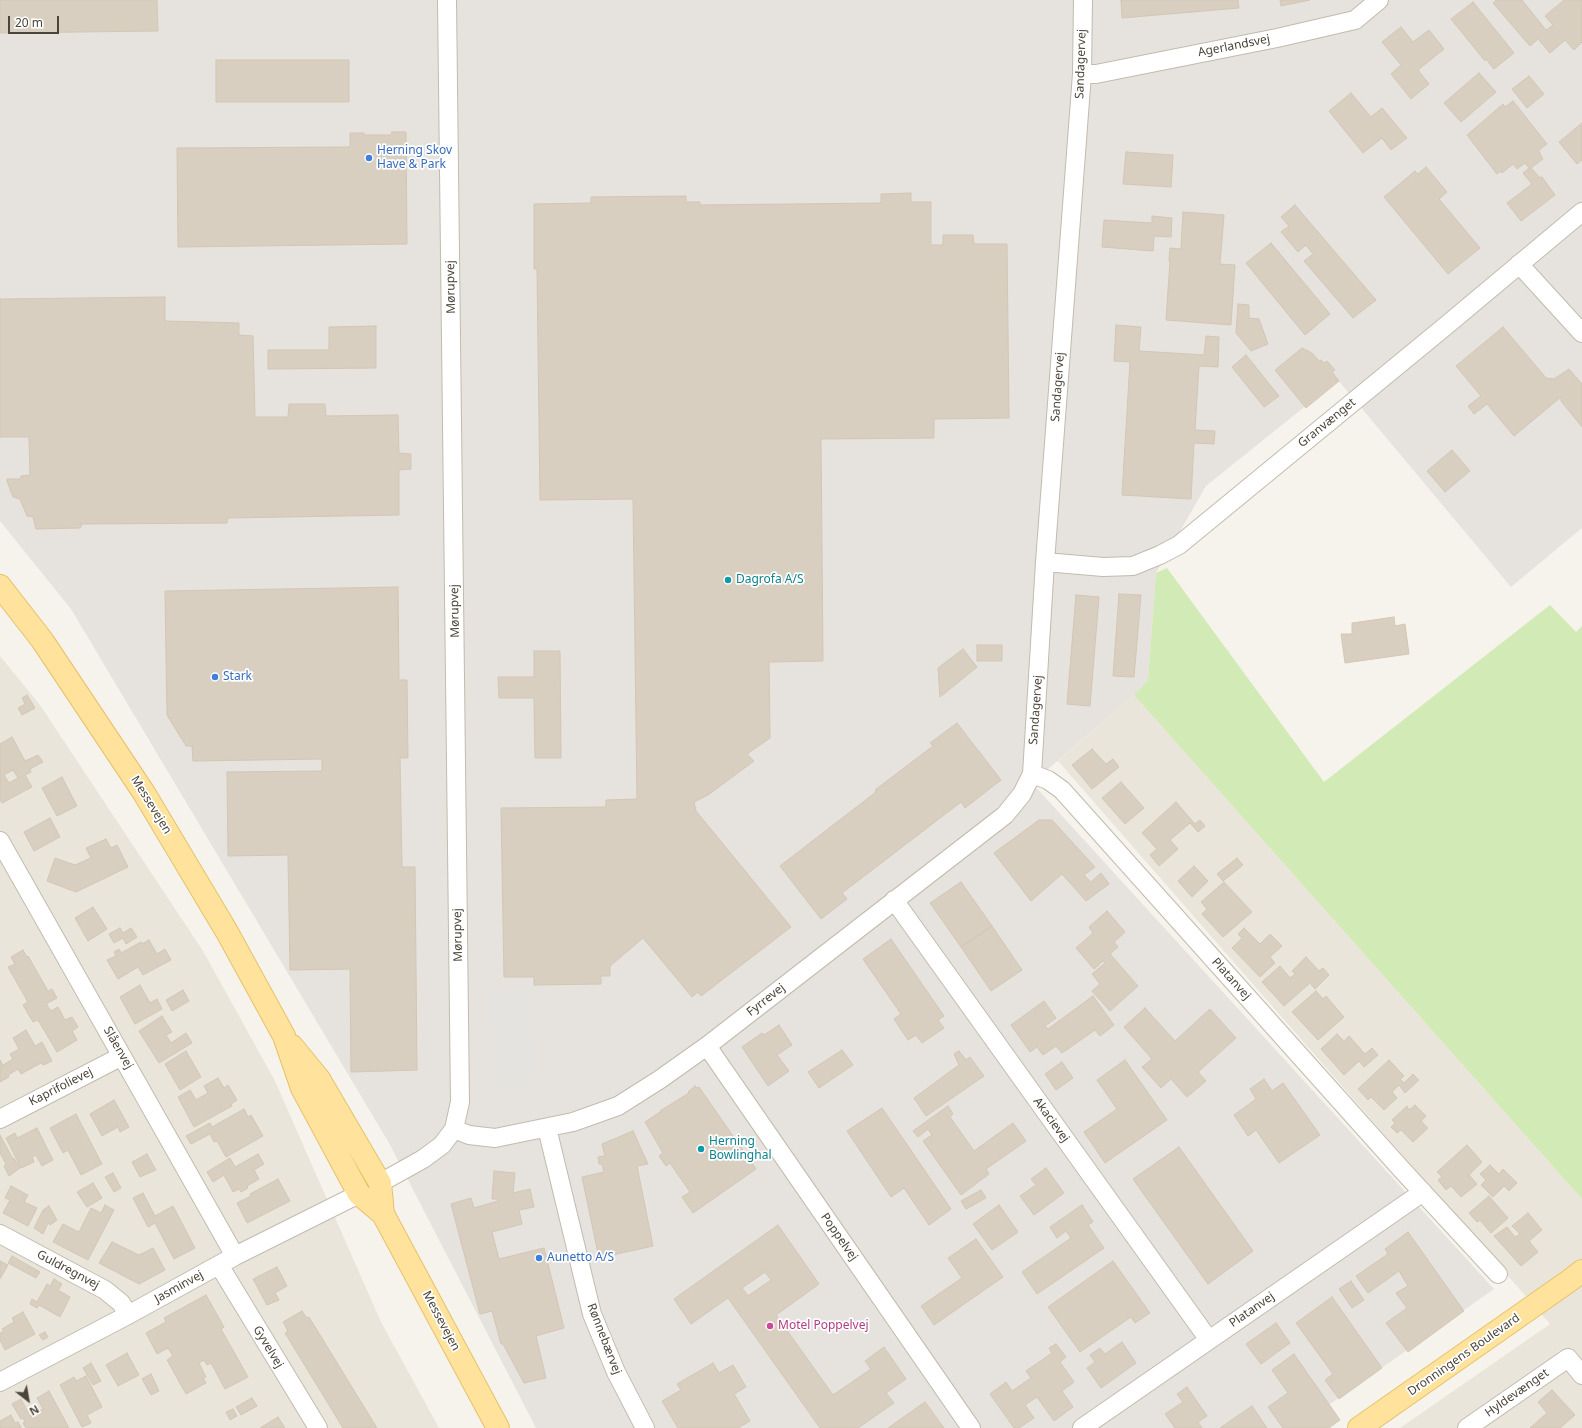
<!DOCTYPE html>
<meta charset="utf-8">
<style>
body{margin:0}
#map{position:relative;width:1582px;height:1428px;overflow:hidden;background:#f6f3ec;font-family:"Noto Sans",sans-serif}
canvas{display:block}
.north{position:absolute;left:8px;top:1380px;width:40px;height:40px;-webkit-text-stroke:3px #fff;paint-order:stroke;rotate:149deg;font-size:11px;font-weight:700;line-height:16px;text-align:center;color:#4b4439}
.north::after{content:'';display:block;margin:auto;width:14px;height:18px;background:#4b4439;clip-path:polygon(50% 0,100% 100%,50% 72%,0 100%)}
.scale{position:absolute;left:8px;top:16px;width:51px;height:18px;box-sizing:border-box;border:2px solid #4b4439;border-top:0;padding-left:5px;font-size:12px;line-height:14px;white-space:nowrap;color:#4b4439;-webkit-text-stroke:3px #fff;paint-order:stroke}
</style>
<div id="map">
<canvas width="1582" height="1428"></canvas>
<div class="north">N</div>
<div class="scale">20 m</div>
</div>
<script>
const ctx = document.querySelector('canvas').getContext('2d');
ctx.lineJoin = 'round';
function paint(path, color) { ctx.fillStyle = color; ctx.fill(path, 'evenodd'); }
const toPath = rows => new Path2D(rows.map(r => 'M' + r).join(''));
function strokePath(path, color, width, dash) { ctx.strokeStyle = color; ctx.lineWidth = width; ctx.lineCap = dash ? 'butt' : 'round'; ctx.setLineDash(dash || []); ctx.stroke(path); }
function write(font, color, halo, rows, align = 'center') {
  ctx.font = font + ' "Noto Sans",sans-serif'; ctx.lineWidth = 3.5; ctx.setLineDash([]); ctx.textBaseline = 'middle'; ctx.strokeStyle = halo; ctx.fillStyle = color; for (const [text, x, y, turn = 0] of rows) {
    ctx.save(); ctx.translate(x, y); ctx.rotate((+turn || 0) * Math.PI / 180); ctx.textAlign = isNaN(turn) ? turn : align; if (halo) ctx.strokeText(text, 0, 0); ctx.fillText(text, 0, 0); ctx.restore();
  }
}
const residential = toPath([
 [0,656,40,705,203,951,275,1081,381,1322,439,1428,0,1428],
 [1134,695,1582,1199,1582,1428,1400,1428,1550,1324,1058,761]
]);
const industrial = toPath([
 [0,0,1582,0,1582,528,1511,587,1338,380,1206,486,1156,573,1148,680,1134,695,1032,783,1494,1289,1296,1428,536,1428,389,1143,71,609,0,521]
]);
const green = toPath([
 [1167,568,1324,782,1550,605,1576,632,1582,626,1582,1199,1134,695,1148,680,1156,573]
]);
const parking = toPath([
 [533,990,538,1085,491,1087,487,992]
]);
const building = toPath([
 [0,0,157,0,158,31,0,33,0,0],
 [1121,0,1238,0,1239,8,1122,18,1121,0],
 [1280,0,1310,0,1281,6,1280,0],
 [1496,0,1522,0,1546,30,1553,25,1545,16,1564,0,1582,0,1582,42,1574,50,1565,40,1550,53,1538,39,1530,46,1493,3,1496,0],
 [1473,2,1514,53,1494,69,1486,59,1485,61,1451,19,1473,2],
 [1401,27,1413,42,1429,30,1444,49,1418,70,1429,84,1411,99,1391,74,1401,65,1382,42,1401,27],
 [216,60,349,60,349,102,216,102,216,60],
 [1479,73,1496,92,1461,122,1444,103,1479,73],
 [1529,76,1544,94,1527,108,1512,89,1529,76],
 [1351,93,1371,117,1382,108,1407,138,1391,150,1382,138,1363,153,1329,111,1351,93],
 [1513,101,1547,144,1539,150,1539,152,1543,159,1531,168,1540,178,1542,177,1555,195,1521,221,1507,203,1532,184,1523,173,1529,168,1525,163,1517,169,1513,164,1502,173,1501,171,1497,174,1467,135,1503,104,1505,107,1513,101],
 [1582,123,1582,160,1577,164,1559,142,1582,123],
 [392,132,406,132,407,244,178,247,177,148,350,147,350,133,364,133,364,135,391,135,392,132],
 [1126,152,1173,155,1171,187,1123,184,1126,152],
 [1426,167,1447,192,1439,199,1480,248,1448,274,1384,197,1415,171,1418,174,1426,167],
 [911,193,911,202,931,202,931,245,943,245,943,235,973,235,974,244,1007,244,1009,418,934,419,934,438,821,439,823,661,769,662,770,738,747,754,754,761,708,795,694,802,696,811,791,927,701,996,698,992,692,997,643,938,610,966,610,976,601,976,601,984,534,985,534,977,504,977,501,808,606,807,606,800,637,799,633,499,540,500,537,269,534,269,534,204,591,203,591,197,686,196,686,202,700,202,700,205,881,203,881,194,911,193],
 [1295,205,1376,300,1353,318,1304,261,1313,254,1306,245,1298,252,1281,232,1289,226,1281,217,1295,205],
 [1183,212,1224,215,1220,264,1235,265,1231,325,1166,320,1170,261,1169,261,1170,248,1181,249,1183,212],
 [1152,216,1172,218,1171,237,1154,236,1153,251,1102,247,1104,220,1152,223,1152,216],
 [1271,243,1330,314,1305,335,1246,263,1271,243],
 [165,297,165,321,239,323,239,335,253,336,255,417,288,417,289,404,325,404,326,416,398,415,399,453,411,454,411,469,399,470,399,515,228,518,227,523,82,524,80,528,36,529,33,517,27,516,20,499,13,497,7,481,7,479,20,479,21,476,30,475,29,437,0,437,0,299,165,297],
 [1238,304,1249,305,1249,318,1259,319,1268,344,1251,351,1236,333,1238,304],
 [1116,325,1141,327,1139,351,1204,355,1206,336,1219,337,1218,367,1199,366,1195,430,1215,431,1214,444,1194,443,1191,499,1122,495,1130,362,1114,361,1116,325],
 [376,326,376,368,268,369,268,350,329,350,329,327,376,326],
 [1503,327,1546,378,1554,379,1569,369,1582,384,1582,427,1561,401,1561,397,1514,436,1487,404,1474,414,1468,406,1481,396,1456,366,1503,327],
 [1302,348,1312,353,1319,361,1321,360,1324,363,1327,361,1335,370,1332,372,1339,381,1306,408,1275,370,1302,348],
 [1246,355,1279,396,1264,407,1232,367,1246,355],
 [1452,450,1470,471,1445,492,1427,471,1452,450],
 [398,587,399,680,407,680,408,758,400,758,402,867,415,867,417,1070,351,1072,350,969,290,970,288,855,228,856,227,772,322,771,322,759,193,761,192,746,186,746,167,715,165,591,398,587],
 [1119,594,1141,595,1134,677,1113,676,1119,594],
 [1076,595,1099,597,1090,706,1067,704,1076,595],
 [1394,617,1395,626,1405,624,1409,654,1345,663,1341,634,1352,634,1352,623,1394,617],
 [977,645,1002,645,1002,661,977,661,977,645],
 [963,649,977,667,940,697,938,668,963,649],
 [534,651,560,651,561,758,535,758,534,698,499,698,498,677,534,677,534,651],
 [27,695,35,708,22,715,18,708,25,704,22,698,27,695],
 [957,723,1001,780,965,808,961,802,842,893,847,899,821,919,780,866,876,792,875,790,933,746,930,743,957,723],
 [12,737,25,761,38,755,43,762,30,769,31,772,25,775,32,787,2,803,0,800,0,744,12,737],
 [13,770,18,778,9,783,4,775,13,770],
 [1092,749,1106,764,1113,759,1119,767,1092,789,1072,765,1092,749],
 [62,777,77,806,57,816,42,788,62,777],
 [1121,782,1144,808,1125,824,1102,798,1121,782],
 [1176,802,1195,824,1200,820,1205,826,1198,832,1190,823,1170,840,1178,849,1159,866,1150,855,1157,849,1142,833,1176,802],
 [50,818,60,837,34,851,24,832,50,818],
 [1039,820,1052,820,1095,867,1084,875,1091,882,1101,873,1109,884,1086,901,1062,874,1031,901,994,853,1039,820],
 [106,839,111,848,117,845,128,867,76,892,47,881,55,858,75,865,91,858,86,848,106,839],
 [1237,858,1243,865,1223,881,1217,874,1237,858],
 [1194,866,1208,881,1192,897,1178,881,1194,866],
 [961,882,992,926,961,947,930,903,961,882],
 [1224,882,1252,912,1223,937,1202,914,1207,909,1201,902,1224,882],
 [93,907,107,929,88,941,75,918,93,907],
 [1107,911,1125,932,1114,942,1118,947,1110,954,1138,986,1110,1011,1092,991,1100,984,1092,974,1105,963,1103,961,1094,969,1076,948,1093,933,1089,927,1107,911],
 [992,926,1022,970,991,991,961,947,992,926],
 [120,928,123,933,131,928,137,937,126,944,123,938,114,943,109,934,120,928],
 [1244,928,1260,944,1270,934,1282,946,1270,957,1275,963,1260,977,1232,948,1242,938,1238,934,1244,928],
 [891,939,944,1016,938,1020,944,1028,922,1043,916,1035,908,1040,894,1019,901,1014,863,959,891,939],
 [149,940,157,954,165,949,171,960,143,975,138,967,118,979,107,960,116,956,114,952,119,949,121,953,141,942,142,944,149,940],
 [23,950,27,957,28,956,48,991,52,989,57,998,46,1004,51,1011,58,1007,65,1020,72,1017,78,1027,72,1031,77,1040,57,1052,38,1020,33,1022,23,1005,28,1002,8,967,15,964,11,957,23,950],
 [1306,957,1319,971,1323,968,1329,975,1315,989,1310,983,1284,1006,1262,982,1280,966,1290,978,1295,974,1292,971,1306,957],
 [140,985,150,1003,157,999,162,1009,135,1024,120,997,140,985],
 [183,990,189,1001,172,1011,166,1000,183,990],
 [1316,991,1323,999,1326,996,1344,1017,1318,1040,1292,1012,1316,991],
 [1093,996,1114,1025,1100,1036,1095,1030,1062,1053,1056,1046,1043,1055,1037,1047,1030,1052,1011,1025,1044,1001,1056,1018,1045,1026,1048,1029,1093,996],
 [1145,1008,1175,1041,1210,1009,1236,1038,1198,1072,1206,1081,1187,1097,1171,1079,1161,1088,1142,1067,1152,1059,1124,1027,1145,1008],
 [162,1016,172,1032,166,1035,171,1043,186,1033,192,1043,159,1063,139,1031,162,1016],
 [779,1025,792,1045,777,1055,789,1071,768,1086,742,1047,762,1033,764,1035,779,1025],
 [26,1030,35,1046,42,1042,52,1061,43,1065,41,1063,21,1074,18,1069,8,1075,9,1077,0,1082,0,1060,3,1065,13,1059,10,1054,19,1049,13,1038,26,1030],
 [1337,1034,1344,1041,1349,1036,1365,1054,1372,1048,1378,1055,1364,1067,1359,1061,1344,1075,1321,1049,1337,1034],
 [842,1050,853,1065,819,1088,808,1072,842,1050],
 [186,1051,201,1077,180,1090,165,1064,186,1051],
 [959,1051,966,1060,970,1057,984,1076,926,1116,914,1098,959,1065,954,1054,959,1051],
 [1125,1060,1167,1120,1105,1163,1084,1132,1117,1109,1097,1080,1125,1060],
 [1389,1060,1404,1076,1400,1079,1404,1083,1413,1074,1419,1080,1405,1093,1399,1085,1392,1092,1397,1098,1384,1110,1371,1097,1368,1100,1358,1089,1389,1060],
 [1062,1062,1073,1078,1056,1090,1045,1074,1062,1062],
 [218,1078,224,1088,228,1085,237,1100,231,1104,232,1106,194,1127,178,1097,190,1090,196,1100,208,1093,204,1086,218,1078],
 [1264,1079,1272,1091,1283,1083,1320,1135,1279,1163,1256,1130,1248,1136,1234,1115,1256,1099,1250,1089,1264,1079],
 [695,1086,697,1088,699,1087,756,1169,693,1213,682,1197,690,1192,670,1163,666,1166,659,1156,663,1153,645,1122,660,1112,662,1113,660,1111,689,1093,688,1092,695,1086],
 [114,1100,129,1127,120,1132,118,1127,102,1136,90,1114,114,1100],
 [1415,1105,1426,1116,1421,1121,1428,1128,1413,1142,1401,1130,1397,1133,1391,1127,1395,1123,1392,1120,1407,1106,1409,1110,1415,1105],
 [948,1106,953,1114,950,1117,974,1151,1013,1123,1026,1141,986,1169,989,1174,961,1195,923,1141,932,1135,928,1129,918,1137,913,1131,948,1106],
 [882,1108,951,1209,929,1225,904,1188,891,1197,847,1131,882,1108],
 [244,1109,248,1117,251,1115,263,1136,226,1157,217,1141,214,1142,210,1134,191,1144,186,1136,210,1123,212,1127,244,1109],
 [76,1114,102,1164,81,1175,68,1150,63,1153,50,1128,76,1114],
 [37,1128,53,1160,42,1166,36,1155,32,1157,34,1162,21,1168,6,1138,15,1133,17,1138,37,1128],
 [633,1131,648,1164,637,1166,653,1246,599,1258,582,1177,604,1172,602,1164,599,1164,598,1157,605,1156,602,1144,633,1131],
 [0,1135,13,1159,14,1158,20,1168,9,1176,4,1166,6,1164,0,1153,0,1135],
 [1467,1145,1482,1162,1469,1175,1477,1184,1461,1197,1451,1186,1446,1190,1438,1180,1442,1177,1437,1172,1467,1145],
 [1179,1147,1253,1251,1208,1284,1133,1179,1179,1147],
 [147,1154,156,1170,140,1177,132,1162,147,1154],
 [258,1154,264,1164,254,1170,259,1179,247,1186,248,1188,241,1192,239,1189,233,1192,224,1175,213,1182,207,1172,230,1158,235,1167,258,1154],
 [1490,1165,1499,1174,1503,1169,1517,1183,1509,1191,1504,1186,1493,1197,1481,1185,1486,1180,1480,1174,1490,1165],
 [1046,1168,1064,1193,1034,1215,1020,1196,1036,1185,1031,1179,1046,1168],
 [494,1171,515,1173,513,1193,530,1189,534,1207,519,1210,522,1224,492,1232,499,1259,544,1248,564,1328,536,1336,546,1378,524,1383,503,1344,501,1344,492,1311,480,1314,451,1204,471,1198,474,1208,498,1201,498,1199,492,1199,494,1171],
 [113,1173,121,1188,114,1192,105,1177,113,1173],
 [278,1179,290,1201,247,1223,237,1203,251,1196,250,1194,278,1179],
 [93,1183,102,1198,87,1207,77,1192,93,1183],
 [11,1186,28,1195,24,1202,37,1208,28,1226,3,1213,10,1200,5,1198,11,1186],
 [981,1190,986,1198,966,1209,961,1201,981,1190],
 [143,1193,155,1216,173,1206,195,1248,174,1259,155,1223,148,1227,133,1198,143,1193],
 [1489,1196,1508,1218,1491,1233,1480,1220,1477,1222,1469,1213,1489,1196],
 [105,1205,114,1210,88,1260,53,1242,63,1224,79,1232,91,1208,101,1213,105,1205],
 [999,1205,1018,1232,992,1250,973,1224,999,1205],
 [1082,1205,1093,1222,1088,1225,1104,1248,1037,1294,1022,1272,1071,1238,1066,1231,1057,1238,1050,1227,1082,1205],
 [49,1206,57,1220,50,1225,48,1223,43,1234,34,1228,43,1210,49,1206],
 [1528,1213,1542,1230,1529,1241,1538,1252,1521,1266,1494,1236,1507,1227,1515,1237,1520,1234,1512,1226,1528,1213],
 [778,1225,819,1284,776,1315,833,1395,871,1369,865,1361,884,1347,906,1379,886,1393,894,1403,858,1428,820,1428,728,1298,691,1324,674,1299,778,1225],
 [765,1272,771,1280,748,1296,742,1288,765,1272],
 [1408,1232,1464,1311,1408,1352,1386,1323,1407,1308,1396,1293,1408,1286,1399,1271,1368,1293,1356,1276,1388,1254,1385,1249,1408,1232],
 [976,1239,1003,1277,934,1325,921,1306,962,1278,948,1258,976,1239],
 [112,1242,139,1255,153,1248,165,1270,139,1284,99,1263,112,1242],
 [12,1256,40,1272,36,1278,8,1263,12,1256],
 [0,1261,8,1265,0,1279,0,1261],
 [1113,1261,1150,1313,1135,1323,1131,1317,1080,1352,1048,1307,1113,1261],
 [277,1267,287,1286,275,1293,279,1300,267,1305,253,1279,277,1267],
 [54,1279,62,1284,58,1290,70,1297,60,1317,39,1305,37,1308,30,1304,32,1299,37,1302,47,1284,50,1286,54,1279],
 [1351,1281,1364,1300,1352,1308,1339,1289,1351,1281],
 [206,1295,224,1327,221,1329,248,1377,225,1389,211,1363,207,1365,204,1360,199,1363,206,1377,203,1378,206,1383,186,1394,167,1360,173,1356,168,1348,157,1354,146,1333,166,1322,164,1318,206,1295],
 [1332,1297,1382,1368,1339,1399,1325,1380,1333,1374,1296,1323,1332,1297],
 [302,1311,307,1318,309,1317,377,1428,343,1428,285,1333,288,1331,283,1322,302,1311],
 [23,1312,35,1334,5,1350,0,1340,0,1333,4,1331,2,1329,14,1322,12,1318,23,1312],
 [1276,1323,1290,1343,1261,1364,1246,1344,1276,1323],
 [45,1332,48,1337,43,1340,39,1335,45,1332],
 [1122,1342,1136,1363,1101,1388,1087,1368,1095,1362,1090,1355,1100,1348,1105,1354,1122,1342],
 [1056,1344,1066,1357,1060,1362,1074,1382,1062,1391,1073,1407,1054,1421,1037,1397,1025,1405,1034,1418,1019,1428,1014,1428,990,1394,1006,1382,1012,1391,1031,1378,1026,1371,1052,1353,1049,1348,1056,1344],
 [127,1353,139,1375,118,1386,106,1365,127,1353],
 [1294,1354,1340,1420,1329,1428,1283,1428,1268,1407,1288,1393,1272,1370,1294,1354],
 [91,1363,101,1381,93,1385,83,1368,91,1363],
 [713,1363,719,1373,733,1365,746,1387,734,1394,750,1421,738,1428,678,1428,662,1401,681,1390,677,1384,713,1363],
 [151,1374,159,1391,151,1395,142,1379,151,1374],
 [86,1376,102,1407,87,1415,91,1423,82,1427,60,1385,74,1377,76,1381,86,1376],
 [1187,1387,1207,1416,1198,1422,1202,1428,1175,1428,1165,1414,1183,1402,1177,1394,1187,1387],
 [1552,1390,1575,1415,1560,1428,1530,1428,1547,1413,1538,1402,1552,1390],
 [49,1391,69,1428,26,1428,23,1423,25,1422,23,1418,21,1419,12,1404,21,1399,30,1416,43,1409,37,1398,49,1391],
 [252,1398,257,1406,241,1415,236,1407,252,1398],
 [925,1402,944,1428,888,1428,925,1402],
 [1252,1406,1267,1428,1220,1428,1252,1406],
 [233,1409,237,1416,230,1420,226,1412,233,1409],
 [11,1415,15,1423,18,1422,21,1427,18,1428,0,1428,0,1421,11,1415],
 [278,1417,285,1428,260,1428,278,1417]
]);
const minor = toPath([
 [1082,74,1096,74,1277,38,1355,20,1379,0],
 [1519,264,1582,333],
 [1045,562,1103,567,1133,566,1160,555,1179,545,1442,329,1582,212],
 [1032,774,1048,780,1062,790,1403,1171,1498,1274],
 [0,841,235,1256],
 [894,900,1209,1340],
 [707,1046,971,1428],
 [0,1119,122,1056],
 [547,1128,592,1314,616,1372,645,1428],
 [454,1129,469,1135,495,1138,573,1122,618,1106,659,1080,707,1046,1005,815,1022,794,1032,774,1045,562,1082,74,1083,0],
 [380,1183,423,1159,442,1145,454,1129,460,1102,447,0],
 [0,1234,105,1290,121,1303,128,1315],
 [219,1265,318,1428],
 [0,1382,128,1315,235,1256,359,1194],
 [1082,1428,1423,1192],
 [1467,1428,1568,1358,1582,1375]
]);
const major = toPath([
 [0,586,42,640,144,793,227,932,284,1036,302,1088,359,1194,383,1214],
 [292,1046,319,1079,380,1183,383,1214,498,1428],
 [1359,1428,1569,1281,1582,1271]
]);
const markers = [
 [369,158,4,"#3f7fe0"],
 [728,580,4,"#0f9aa8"],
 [215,677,4,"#3f7fe0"],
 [701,1149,4,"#0f9aa8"],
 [539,1258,4,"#3f7fe0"],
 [770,1326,4,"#d1479c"]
];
const streetNames = [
 ["Agerlandsvej",1234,46,-11],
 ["Sandagervej",1081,64,-88],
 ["Mørupvej",451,287,-91],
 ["Sandagervej",1058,387,-86],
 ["Granvænget",1327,423,-39],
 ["Mørupvej",455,611,-91],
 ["Sandagervej",1036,710,-86],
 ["Messevejen",151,805,58],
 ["Mørupvej",458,935,-91],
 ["Platanvej",1231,979,48],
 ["Fyrrevej",766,1000,-38],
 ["Slåenvej",118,1048,60],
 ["Kaprifolievej",61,1087,-27],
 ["Akacievej",1051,1120,54],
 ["Poppelvej",839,1237,55],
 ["Guldregnvej",68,1270,28],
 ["Jasminvej",179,1287,-29],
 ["Platanvej",1252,1310,-35],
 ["Messevejen",441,1321,62],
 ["Rønnebærvej",604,1339,69],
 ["Gyvelvej",268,1347,59],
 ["Dronningens Boulevard",1464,1355,-35],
 ["Hyldevænget",1517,1393,-35]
];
const shopNames = [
 ["Herning Skov",377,151],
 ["Have & Park",377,165],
 ["Stark",223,677],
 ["Aunetto A/S",547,1258]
];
const cultureNames = [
 ["Dagrofa A/S",736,580],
 ["Herning",709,1142],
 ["Bowlinghal",709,1156]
];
const hotelNames = [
 ["Motel Poppelvej",778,1326]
];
paint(residential, '#eae5da');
paint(industrial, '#e6e2dd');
paint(green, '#d2eab5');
paint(parking, '#e5e3e0');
paint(building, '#d8cfc1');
strokePath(building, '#d3c7b4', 1);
strokePath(minor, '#c2bbae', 20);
strokePath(major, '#e6c16a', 24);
strokePath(minor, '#fff', 18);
strokePath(major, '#ffe39c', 22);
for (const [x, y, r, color] of markers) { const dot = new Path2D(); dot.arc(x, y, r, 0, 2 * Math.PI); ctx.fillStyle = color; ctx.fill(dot); strokePath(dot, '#fff', 1.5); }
write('12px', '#4b4439', '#fff', streetNames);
write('12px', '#366cbe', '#fff', shopNames, 'left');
write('12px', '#0d838f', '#fff', cultureNames, 'left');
write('12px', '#b23c85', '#fff', hotelNames, 'left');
</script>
